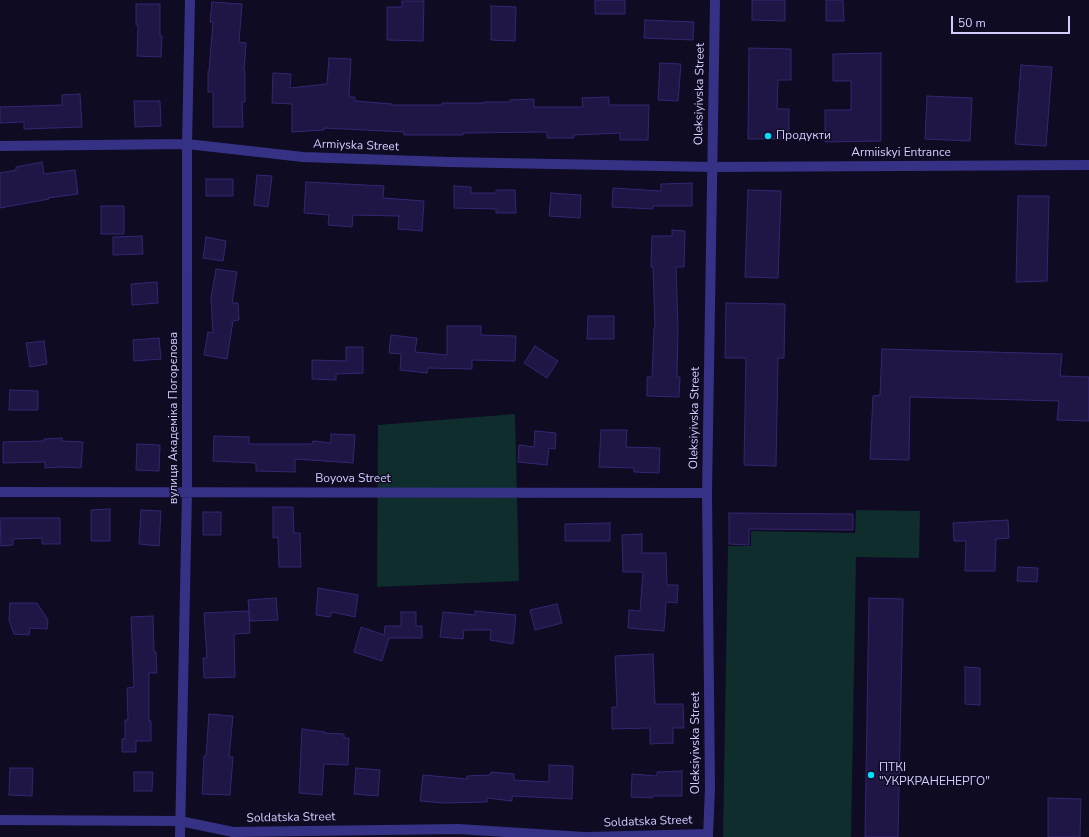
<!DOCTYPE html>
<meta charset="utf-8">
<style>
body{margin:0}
#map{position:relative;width:1089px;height:837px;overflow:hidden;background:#0f0b22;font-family:"Nunito Sans",sans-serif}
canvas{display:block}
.scale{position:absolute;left:951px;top:16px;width:119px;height:18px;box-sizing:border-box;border:2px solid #d2cdff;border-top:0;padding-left:5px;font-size:12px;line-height:14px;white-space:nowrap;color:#d2cdff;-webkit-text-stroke:3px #0f0b22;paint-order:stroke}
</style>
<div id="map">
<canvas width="1089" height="837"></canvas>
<div class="scale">50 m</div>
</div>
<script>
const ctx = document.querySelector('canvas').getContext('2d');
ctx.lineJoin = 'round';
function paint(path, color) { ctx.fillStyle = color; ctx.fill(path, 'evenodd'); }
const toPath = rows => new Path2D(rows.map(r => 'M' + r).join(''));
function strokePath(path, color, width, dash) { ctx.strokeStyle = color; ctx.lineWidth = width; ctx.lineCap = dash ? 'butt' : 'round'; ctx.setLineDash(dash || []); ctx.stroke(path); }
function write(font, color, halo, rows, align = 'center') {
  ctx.font = font + ' "Nunito Sans",sans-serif'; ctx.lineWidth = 3; ctx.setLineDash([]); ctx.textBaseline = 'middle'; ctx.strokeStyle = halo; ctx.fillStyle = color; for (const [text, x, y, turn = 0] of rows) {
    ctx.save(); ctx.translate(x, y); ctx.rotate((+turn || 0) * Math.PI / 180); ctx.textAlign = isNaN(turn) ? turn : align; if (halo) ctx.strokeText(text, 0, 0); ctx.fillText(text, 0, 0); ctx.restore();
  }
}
const green = toPath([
 [515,414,519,581,377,587,378,425],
 [856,510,920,511,919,558,856,557,851,837,723,837,728,546,751,546,751,531,855,533]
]);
const building = toPath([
 [595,0,625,0,625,14,595,14,595,0],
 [752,0,785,0,785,21,752,20,752,0],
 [826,0,843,0,844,21,826,21,826,0],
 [402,1,424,1,423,41,387,40,387,7,402,7,402,1],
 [212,2,242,4,239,42,246,43,244,71,245,71,245,102,242,102,243,127,213,127,213,92,208,92,208,71,209,71,213,22,210,22,212,2],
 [136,4,160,4,160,36,162,36,161,57,137,56,138,25,136,25,136,4],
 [491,6,516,7,515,41,491,40,491,6],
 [645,20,694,22,693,40,644,38,645,20],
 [749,48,791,49,791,80,778,80,777,109,789,109,789,139,748,139,749,48],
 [881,53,881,141,825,142,825,110,851,110,851,81,833,81,833,54,881,53],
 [329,58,351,59,349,97,355,97,355,101,392,104,392,105,442,105,442,103,484,103,484,102,510,102,510,100,534,99,534,107,583,107,582,98,609,97,609,105,649,105,648,140,620,140,620,133,574,135,574,138,547,138,547,132,463,133,463,135,404,135,404,132,324,128,324,130,292,132,292,104,272,103,273,73,291,74,290,88,327,84,329,58],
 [660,63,681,64,678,101,658,100,660,63],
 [1021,65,1052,67,1046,146,1015,144,1021,65],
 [80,94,82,127,24,129,24,122,0,123,0,107,62,105,62,95,80,94],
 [927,96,972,98,970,141,925,139,927,96],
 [134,101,160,101,161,126,135,127,134,101],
 [42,162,44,174,75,170,78,194,48,198,49,199,0,208,0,173,16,170,16,167,42,162],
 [257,175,272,176,268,207,254,205,257,175],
 [206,179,233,179,233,196,206,196,206,179],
 [306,182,384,186,383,198,424,201,422,231,398,229,399,216,353,215,352,227,328,225,329,215,304,213,306,182],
 [692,183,692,206,653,206,653,209,612,207,613,188,661,191,661,184,692,183],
 [454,186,471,187,471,193,496,193,496,190,515,190,516,213,496,213,496,209,454,208,454,186],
 [748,190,781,191,778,278,745,277,748,190],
 [551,193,581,195,580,218,549,216,551,193],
 [1018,196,1049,196,1047,281,1016,282,1018,196],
 [101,206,124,206,124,234,101,234,101,206],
 [672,230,685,231,684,267,676,267,678,328,677,377,680,377,679,397,647,396,647,377,652,377,654,328,655,328,653,267,651,267,652,236,672,236,672,230],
 [142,236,143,254,113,255,113,237,142,236],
 [206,237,226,241,223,261,203,258,206,237],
 [216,269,237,272,232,303,238,303,239,320,233,321,227,359,204,355,208,332,213,333,211,298,216,269],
 [157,282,158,303,132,305,131,284,157,282],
 [726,303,785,304,784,358,778,358,776,466,744,465,746,358,725,358,726,303],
 [588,316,614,316,614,339,587,339,588,316],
 [447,326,481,326,481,335,516,336,515,361,472,360,472,369,428,368,427,373,400,370,401,354,389,353,391,335,417,338,415,352,447,355,447,326],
 [159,338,161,359,134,361,133,340,159,338],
 [44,341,47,364,30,367,26,343,44,341],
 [535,346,558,361,547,378,524,363,535,346],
 [346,347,363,347,363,373,336,374,336,380,312,379,312,360,346,361,346,347],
 [882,349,1062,354,1060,376,1089,377,1089,421,1057,420,1059,401,910,397,909,460,870,459,873,396,880,395,882,349],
 [10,390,38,391,38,410,9,410,10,390],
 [601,430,627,430,626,447,660,448,659,473,634,472,634,468,599,467,601,430],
 [535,431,556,433,555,449,549,448,547,465,518,462,519,445,534,447,535,431],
 [331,434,355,435,353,463,295,459,295,472,256,471,256,463,213,461,214,436,249,437,249,444,312,444,313,441,331,443,331,434],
 [62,438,62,441,83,442,81,468,61,467,45,468,45,462,3,463,3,442,44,441,44,439,62,438],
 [137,444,160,445,159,471,136,470,137,444],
 [273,507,293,507,294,533,300,533,301,567,279,567,278,537,273,538,273,507],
 [110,509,110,541,91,541,91,510,110,509],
 [141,510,161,511,159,546,139,544,141,510],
 [203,512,221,512,221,535,203,535,203,512],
 [729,513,853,514,853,530,749,529,749,545,729,544,729,513],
 [0,518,60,518,60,544,42,544,42,538,13,539,13,545,1,546,0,518],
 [1008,520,1009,538,996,539,995,571,965,571,966,541,954,541,953,523,1008,520],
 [610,523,610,541,565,541,565,524,610,523],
 [642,534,642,553,666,553,667,585,678,585,677,603,666,602,664,631,628,628,629,610,640,611,643,572,623,572,622,535,642,534],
 [1018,567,1038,568,1037,582,1017,581,1018,567],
 [318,588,358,595,355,617,332,612,330,617,316,615,318,588],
 [276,598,278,620,250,621,248,600,276,598],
 [869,598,903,599,898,837,865,837,869,598],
 [10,603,37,603,48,620,47,629,30,628,29,635,14,634,9,620,10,603],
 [557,604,562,623,535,630,530,610,557,604],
 [249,611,250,633,234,634,235,677,204,678,203,658,207,658,204,613,249,611],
 [475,611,516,615,513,644,490,640,491,630,464,630,463,639,440,637,443,612,475,615,475,611],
 [401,612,416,612,416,626,422,626,422,638,389,638,382,661,354,652,361,627,384,635,385,626,401,626,401,612],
 [153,616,154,652,156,652,157,673,149,673,149,721,151,721,151,741,136,741,136,752,122,752,122,739,125,739,125,720,128,720,127,688,134,687,131,617,153,616],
 [653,654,655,704,683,704,684,728,673,728,673,743,650,744,650,728,612,729,612,707,617,707,615,656,653,654],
 [965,667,980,668,980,705,965,704,965,667],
 [209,714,233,716,229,757,233,757,230,795,202,794,204,756,206,756,209,714],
 [302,729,325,732,325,733,344,734,344,738,349,738,348,765,324,764,322,795,299,793,302,729],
 [549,765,573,766,572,799,512,796,512,801,487,798,487,802,444,803,420,801,423,775,467,779,467,776,490,775,491,772,514,774,514,780,549,782,549,765],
 [10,768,33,768,32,796,9,795,10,768],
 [356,768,380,770,378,796,354,794,356,768],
 [682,771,682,796,652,796,652,798,631,797,632,774,657,776,657,772,682,771],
 [134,772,153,772,152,791,134,791,134,772],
 [1048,798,1081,799,1080,837,1048,837,1048,798]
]);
const minor = toPath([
 [0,146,187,144,303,157,448,162,712,167,1089,165],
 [0,492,707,493],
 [0,820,180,821,233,832,458,829,584,837],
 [180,837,187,492,187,144,190,0],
 [587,837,708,834],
 [708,837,710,788,707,493,715,0]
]);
const markers = [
 [768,136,4,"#00dff8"],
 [871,775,4,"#00dff8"]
];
const streetNames = [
 ["Oleksiyivska Street",700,94,-89],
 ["Armiyska Street",356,146,2],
 ["Armiiskyi Entrance",901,153],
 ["вулиця Академіка Погорєлова",174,418,-90],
 ["Oleksiyivska Street",695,418,-89],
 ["Boyova Street",353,479],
 ["Oleksiyivska Street",696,743,-90],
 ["Soldatska Street",291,818,-1],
 ["Soldatska Street",648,822,-2]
];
const poiNames = [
 ["Продукти",776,136],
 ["ПТКІ",879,768],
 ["\"УКРКРАНЕНЕРГО\"",879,782]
];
paint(green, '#0e2d2c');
paint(building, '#1f1645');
strokePath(building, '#352673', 1);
strokePath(minor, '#353286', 10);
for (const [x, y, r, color] of markers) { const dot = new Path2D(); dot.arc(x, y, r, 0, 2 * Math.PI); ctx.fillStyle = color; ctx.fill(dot); strokePath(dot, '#0f0b22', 1.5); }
write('12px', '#d2cdff', '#0f0b22', streetNames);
write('12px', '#d2cdff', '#0f0b22', poiNames, 'left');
</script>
